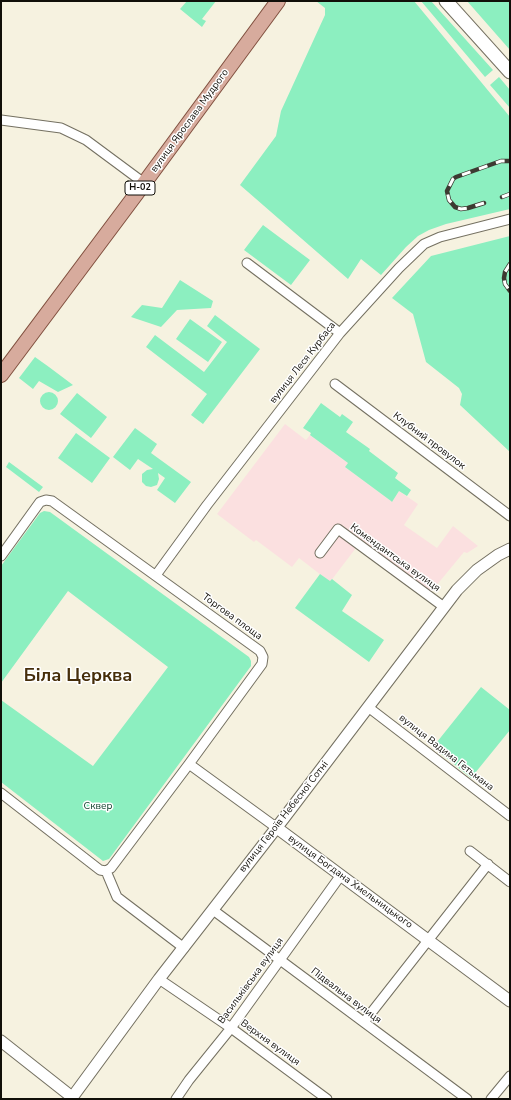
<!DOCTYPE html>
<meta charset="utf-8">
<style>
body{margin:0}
#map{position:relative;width:511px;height:1100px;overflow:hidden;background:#f6f2e0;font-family:"Nunito Sans",sans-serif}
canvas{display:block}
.frame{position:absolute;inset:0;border:2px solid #110f09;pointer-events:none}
</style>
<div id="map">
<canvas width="511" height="1100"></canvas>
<div class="frame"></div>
</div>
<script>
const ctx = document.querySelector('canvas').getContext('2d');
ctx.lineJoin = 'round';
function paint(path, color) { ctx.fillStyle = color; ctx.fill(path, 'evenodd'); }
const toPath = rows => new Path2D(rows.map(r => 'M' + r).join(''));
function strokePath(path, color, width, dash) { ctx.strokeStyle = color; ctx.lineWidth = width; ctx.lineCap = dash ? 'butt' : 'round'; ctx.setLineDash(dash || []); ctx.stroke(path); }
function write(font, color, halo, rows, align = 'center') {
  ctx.font = font + ' "Nunito Sans",sans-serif'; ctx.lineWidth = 3; ctx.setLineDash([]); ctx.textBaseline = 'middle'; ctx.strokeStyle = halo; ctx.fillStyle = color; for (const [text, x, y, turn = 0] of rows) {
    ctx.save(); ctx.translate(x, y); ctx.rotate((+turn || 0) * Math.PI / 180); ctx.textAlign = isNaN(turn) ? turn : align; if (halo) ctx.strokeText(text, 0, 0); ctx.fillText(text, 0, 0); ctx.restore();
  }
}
const industrial = toPath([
 [285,424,306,440,310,435,348,463,345,467,391,501,392,502,399,491,418,504,404,525,437,548,453,526,478,546,467,553,464,552,431,592,362,540,330,582,299,558,292,567,256,540,254,542,217,514]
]);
const green = toPath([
 [187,1,216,1,202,19,206,21,202,27,180,9],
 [316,1,414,1,510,117,510,209,446,224,429,230,418,236,406,247,381,275,361,259,348,279,240,185,276,136,281,111,325,15,325,8],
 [421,1,431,1,493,70,485,77],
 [467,1,510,1,510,50],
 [499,77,510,90,510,108,490,85],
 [263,225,310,260,291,285,244,250],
 [510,236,510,452,460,405,462,394,459,388,426,362,413,314,392,298,431,256],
 [180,280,213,301,211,308,177,310,161,327,131,317,142,305,162,308],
 [215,315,260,349,203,424,191,415,207,394,146,347,155,335,204,372,227,342,207,326],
 [190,319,222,342,208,362,176,339],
 [35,357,49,367,73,385,58,392,39,381,33,389,19,378],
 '40 401a9 9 0 1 1 18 0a9 9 0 1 1-18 0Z',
 [77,393,107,417,91,438,60,414],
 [321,403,340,417,342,414,353,422,346,432,370,449,369,451,398,473,395,478,411,490,407,496,399,491,392,502,391,501,345,467,348,463,310,435,311,433,303,428],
 [135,428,157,444,151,453,191,482,175,503,157,490,165,478,158,473,159,479,157,485,151,487,146,486,142,482,142,474,147,470,153,469,138,459,130,470,113,457],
 [76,433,110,458,92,483,58,458],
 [9,462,43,487,39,492,6,467],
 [44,511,50,512,249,657,251,661,251,666,112,855,109,859,103,861,1,782,1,700,93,766,168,667,68,591,1,683,1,566,40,513],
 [320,574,330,581,332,579,352,595,342,611,384,640,369,662,295,608],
 [481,687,510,710,510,730,471,778,433,747]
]);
const minor = toPath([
 [1,120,61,128,86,140,144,183],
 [247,263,340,333],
 [335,384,510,516],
 [320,553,338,529,444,607],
 [1,556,40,502,46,500,52,501,260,651,263,657,262,664,189,764,111,868,106,871,100,870,1,793],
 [156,575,207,505,340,333,399,268,424,244,440,237,510,219],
 [368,707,510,816],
 [189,764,277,828],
 [470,851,510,882],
 [106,871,117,897,184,948],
 [213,910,467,1099],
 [159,979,231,1028,327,1099],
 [364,1022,488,864],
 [176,1099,189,1080,231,1028,341,875],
 [491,1099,510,1076]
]);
const tertiary = toPath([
 [277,828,510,1001],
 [1,1041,72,1097],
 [71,1099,159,979,284,818,457,590,477,570,498,555,510,549]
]);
const secondary = toPath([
 [446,1,510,72]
]);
const primary = toPath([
 [1,375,137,193,278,1]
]);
const rail = toPath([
 [502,197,510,194],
 [484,203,468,208,461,209,455,207,449,200,447,191,453,179,456,177,501,161,510,161],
 [510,264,505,272,504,278,505,284,510,291]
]);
const shields = [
 [140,188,30]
];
const shieldNames = [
 ["Н-02",140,188]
];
const streetNames = [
 ["вулиця Ярослава Мудрого",190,121,-54],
 ["вулиця Леся Курбаса",303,363,-52],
 ["Клубний провулок",429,441,37],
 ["Комендантська вулиця",395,558,36],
 ["Торгова площа",232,617,36],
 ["вулиця Вадима Гетьмана",446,753,38],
 ["вулиця Героїв Небесної Сотні",284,817,-52],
 ["вулиця Богдана Хмельницького",350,882,36],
 ["Васильківська вулиця",251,981,-54],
 ["Підвальна вулиця",346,996,37],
 ["Верхня вулиця",270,1043,36]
];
const parkNames = [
 ["Сквер",98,807]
];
const townNames = [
 ["Біла Церква",78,677]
];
paint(industrial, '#fbe0e0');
paint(green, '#8cefc0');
strokePath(minor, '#747061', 11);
strokePath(tertiary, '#747061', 13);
strokePath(secondary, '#747061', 15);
strokePath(primary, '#81503f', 16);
strokePath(minor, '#fff', 9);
strokePath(tertiary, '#fff', 11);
strokePath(secondary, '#fff', 13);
strokePath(primary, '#d7ab9d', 14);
strokePath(rail, '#3d3a32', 4.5);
strokePath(rail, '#fff', 3, [9]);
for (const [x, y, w] of shields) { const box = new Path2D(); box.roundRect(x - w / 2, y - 7, w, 14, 3); ctx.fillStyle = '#fff'; ctx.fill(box); strokePath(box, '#110f09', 1); }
write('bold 9px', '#110f09', null, shieldNames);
write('10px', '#110f09', '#fff', streetNames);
write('10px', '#10412d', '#fff', parkNames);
write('bold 18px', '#462e0b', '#fff', townNames);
</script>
